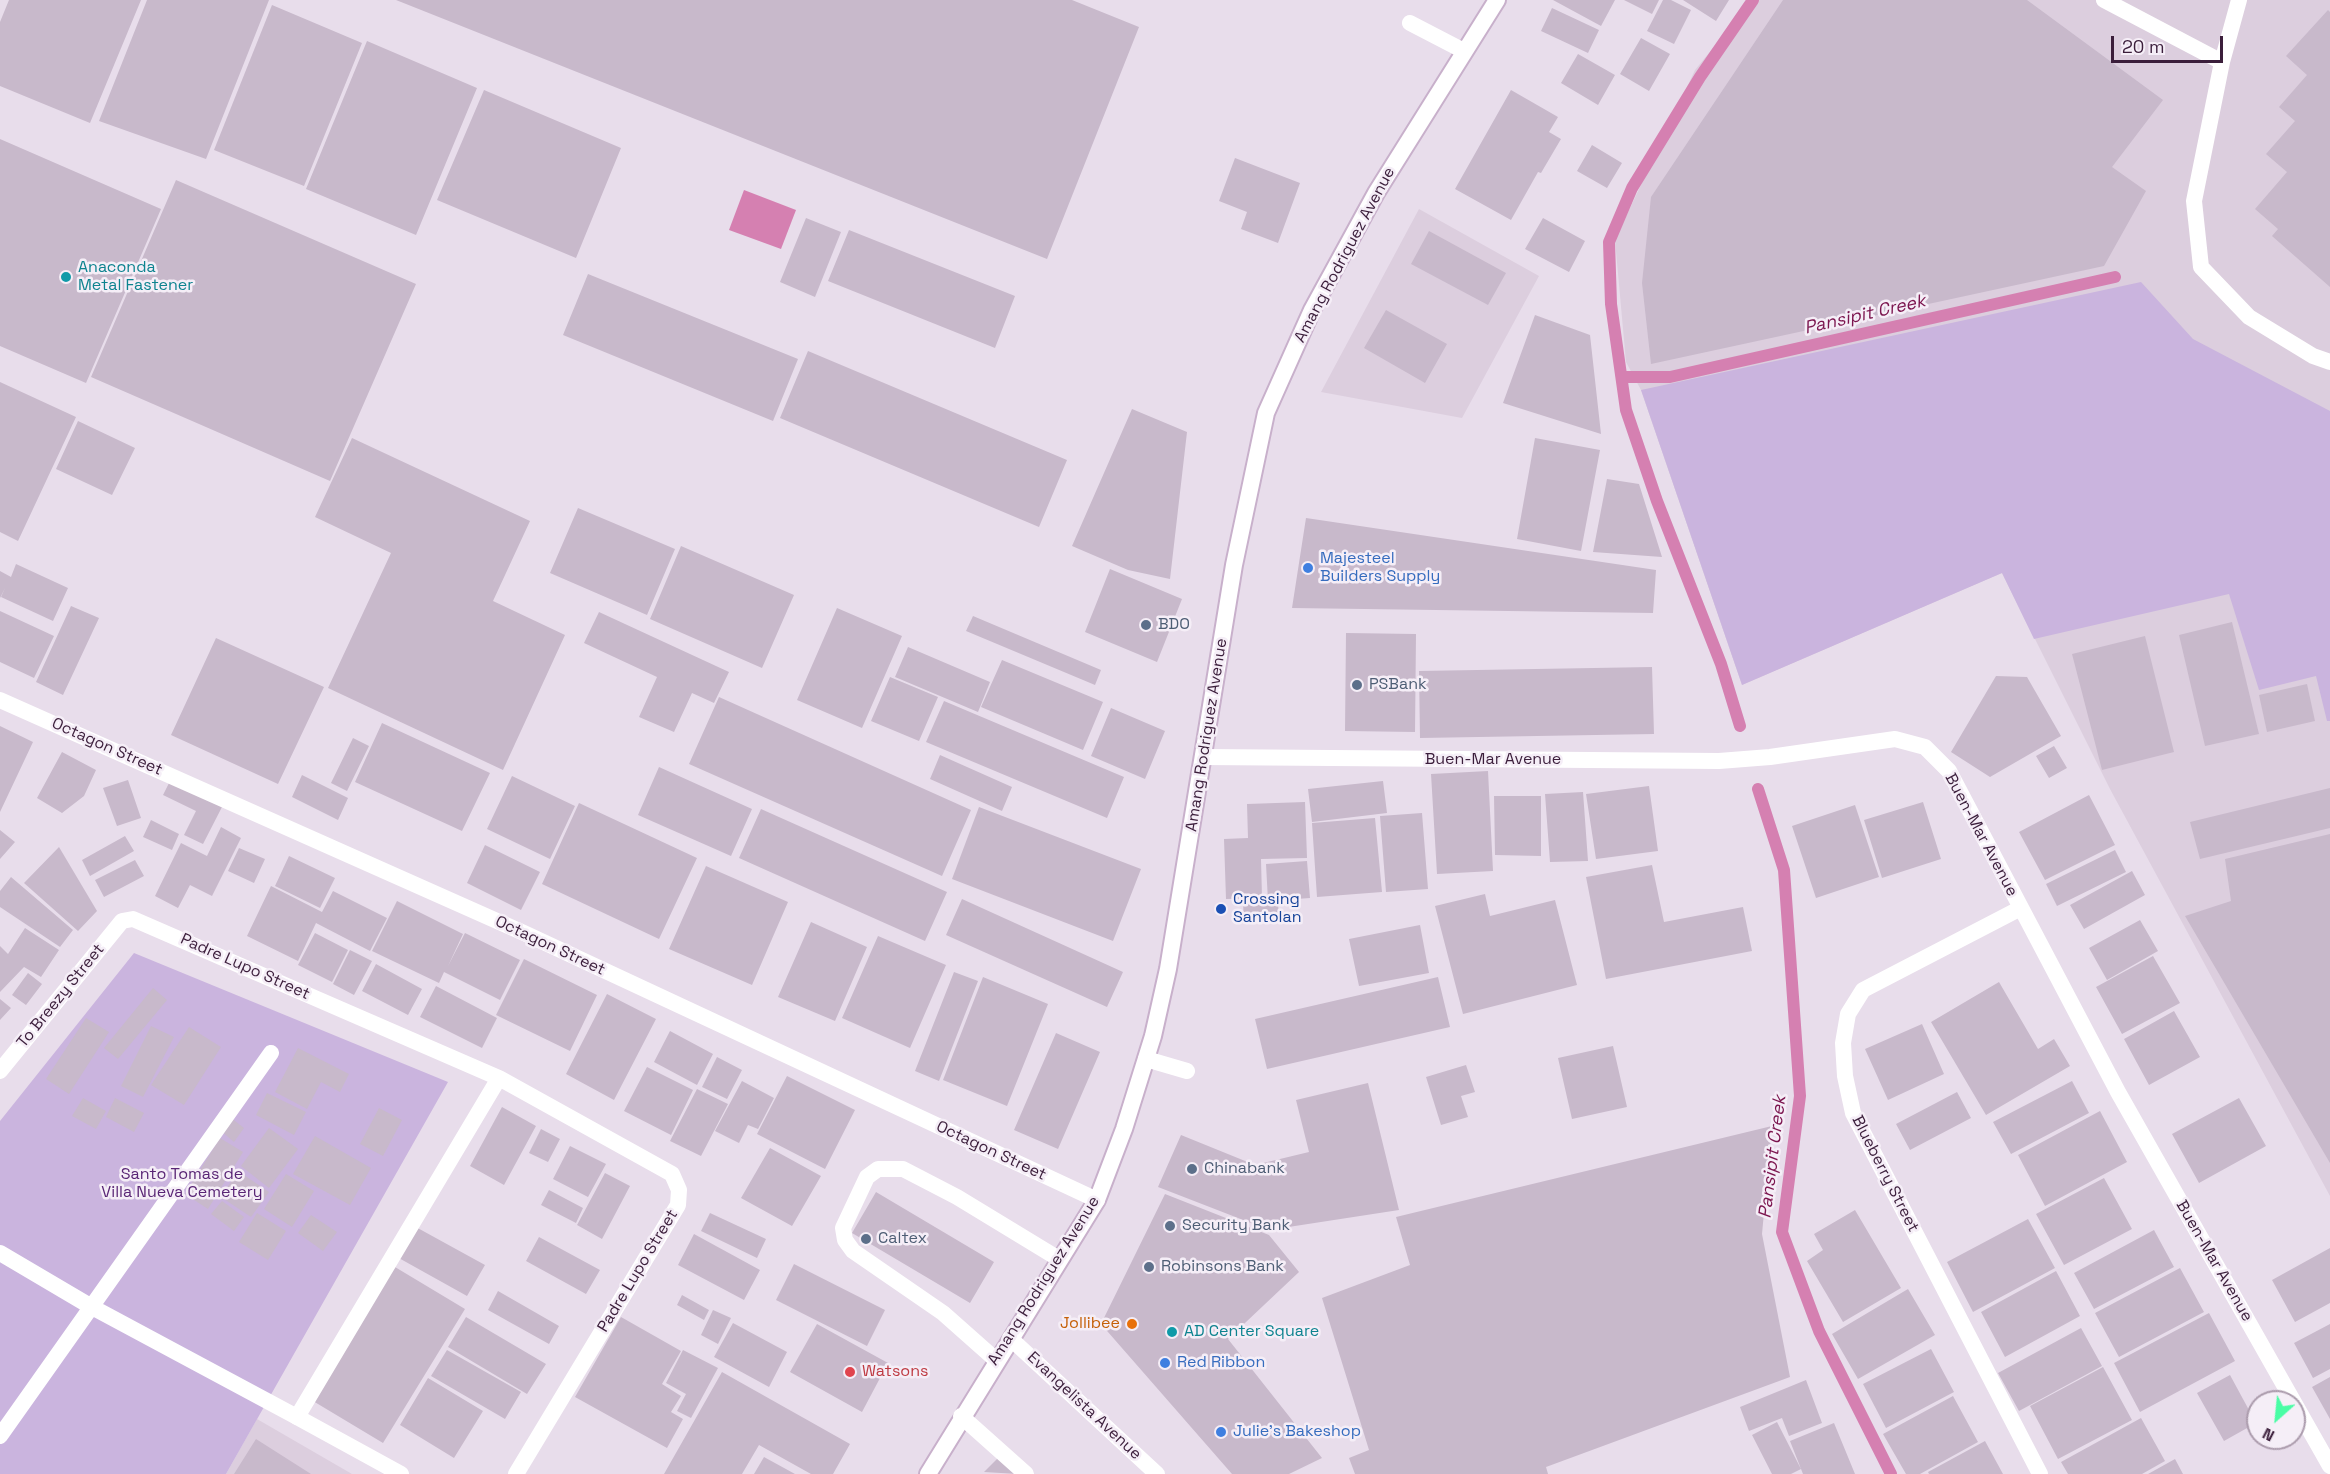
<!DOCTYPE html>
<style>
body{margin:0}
#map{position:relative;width:2330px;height:1474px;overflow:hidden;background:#e8ddeb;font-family:"Space Grotesk",sans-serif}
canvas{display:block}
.north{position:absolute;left:2246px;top:1390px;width:60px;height:60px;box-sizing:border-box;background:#f5eef7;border:2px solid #ab9bac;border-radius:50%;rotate:207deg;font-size:16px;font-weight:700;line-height:24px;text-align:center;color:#3b1e3b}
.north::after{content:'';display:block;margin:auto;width:21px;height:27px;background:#49fda5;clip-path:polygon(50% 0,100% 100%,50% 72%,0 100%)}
.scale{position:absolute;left:2111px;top:36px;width:112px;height:27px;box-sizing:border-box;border:3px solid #3b1e3b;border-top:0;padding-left:8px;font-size:18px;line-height:21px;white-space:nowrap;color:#3b1e3b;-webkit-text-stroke:4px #f5eef7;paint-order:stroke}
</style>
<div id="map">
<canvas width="2330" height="1474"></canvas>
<div class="north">N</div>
<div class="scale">20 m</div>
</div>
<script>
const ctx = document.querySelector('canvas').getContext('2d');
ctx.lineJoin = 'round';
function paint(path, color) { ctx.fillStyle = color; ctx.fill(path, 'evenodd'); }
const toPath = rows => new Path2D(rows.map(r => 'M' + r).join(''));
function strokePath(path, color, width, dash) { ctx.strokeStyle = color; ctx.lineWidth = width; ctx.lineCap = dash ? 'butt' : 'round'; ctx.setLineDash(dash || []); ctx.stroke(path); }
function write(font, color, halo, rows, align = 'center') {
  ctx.font = font + ' "Space Grotesk",sans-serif'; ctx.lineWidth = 5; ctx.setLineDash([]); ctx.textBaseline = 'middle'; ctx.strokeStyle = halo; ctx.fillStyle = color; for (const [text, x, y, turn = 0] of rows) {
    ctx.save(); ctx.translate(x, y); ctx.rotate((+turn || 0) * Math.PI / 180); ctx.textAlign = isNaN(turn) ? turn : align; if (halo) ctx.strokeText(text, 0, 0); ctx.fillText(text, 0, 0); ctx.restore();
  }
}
const built = toPath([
 [1752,0,2330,0,2330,1196,2110,789,2002,573,1742,685,1641,390,1626,362,1615,240,1695,70],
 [1419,209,1539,276,1462,418,1321,392],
 [257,1419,352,1474,226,1474]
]);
const green = toPath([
 [2141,282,2193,339,2330,411,2330,721,2327,721,2316,676,2259,690,2229,594,2034,639,2002,573,1742,685,1641,390],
 [134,953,448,1082,226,1474,0,1474,0,1121]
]);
const water = toPath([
 [744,190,796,210,781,249,729,230]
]);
const stream = toPath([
 [1622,377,1670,377,2115,277],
 [1740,726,1721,664,1657,501,1626,410,1611,304,1609,242,1632,188,1700,77,1753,0],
 [1758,789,1784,870,1800,1096,1782,1232,1819,1331,1891,1474]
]);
const building = toPath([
 [9,0,141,0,90,123,0,86,0,22],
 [147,0,269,0,206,159,99,121],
 [396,0,1072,0,1139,27,1047,259],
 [1553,0,1615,0,1601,26],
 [1624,0,1659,0,1652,14],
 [1663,0,1671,0,1691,10,1674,44,1647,31],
 [1683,0,1729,0,1716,21],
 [1783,0,2027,0,2163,100,2112,167,2146,191,2104,266,1651,364,1642,283,1651,197],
 [272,5,362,43,304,186,214,150],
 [1552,8,1599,30,1588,53,1541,31],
 [2328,10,2330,12,2330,287,2272,236,2278,229,2255,209,2287,172,2266,154,2295,121,2279,107,2307,75,2286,56],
 [1641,38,1670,54,1649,91,1620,74],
 [367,41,477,88,416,235,306,189],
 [1578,54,1615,75,1598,105,1561,83],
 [484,90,621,148,576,258,437,200],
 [1511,90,1558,117,1549,132,1561,139,1541,173,1538,172,1511,220,1455,189],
 [0,139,161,209,86,383,0,346],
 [1592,145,1622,163,1607,188,1577,171],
 [1235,158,1300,183,1278,243,1241,229,1247,212,1219,201],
 [176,180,416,284,330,481,91,377],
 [806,218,841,232,815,297,780,282],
 [1543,218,1585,241,1569,272,1525,249],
 [849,230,1015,296,995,348,828,281],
 [1429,231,1506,273,1488,305,1411,264],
 [588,274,798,359,773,421,563,335],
 [1386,310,1447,344,1425,383,1364,348],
 [1535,315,1590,335,1601,434,1503,403],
 [808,351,1067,460,1039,527,780,418],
 [0,382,76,417,18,541,0,532],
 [1132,409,1187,432,1170,579,1128,570,1072,546],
 [78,421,135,448,112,495,56,469],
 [352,438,530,521,493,601,565,635,503,770,328,688,391,553,315,517],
 [1535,438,1600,450,1581,551,1517,539],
 [1607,479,1639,484,1662,557,1593,552],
 [578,508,675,549,647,615,550,573],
 [1306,518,1656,570,1653,613,1292,608],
 [681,546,794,595,762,668,650,619],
 [16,564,68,588,53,621,1,597,5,588,0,598,0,571,11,577],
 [1110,569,1182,599,1157,662,1085,632],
 [71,606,99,618,63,695,36,682],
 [837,608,902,636,862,728,797,700],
 [0,611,54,636,34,678,0,662],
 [599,612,729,672,714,703,692,693,674,732,639,717,657,677,584,643],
 [973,616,1101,670,1095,685,966,631],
 [2232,622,2259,734,2205,746,2179,635],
 [1346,633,1416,634,1415,732,1345,731],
 [2145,636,2174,752,2102,770,2072,654],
 [216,638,324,687,278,784,171,735],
 [908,647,990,682,978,712,895,677],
 [1002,660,1103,702,1083,750,981,707],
 [1652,667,1654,734,1420,738,1419,671],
 [1996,676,2027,677,2061,736,1990,777,1951,752],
 [890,677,938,697,919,741,871,721],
 [2307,684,2315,721,2267,732,2259,695],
 [719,697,971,810,942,876,689,764],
 [944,701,1124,777,1107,818,926,742],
 [1111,708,1165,731,1145,779,1091,756],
 [382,723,490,773,462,831,355,782],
 [0,726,33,742,0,812],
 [353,738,369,746,347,791,331,783],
 [2054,746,2067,768,2049,778,2036,756],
 [62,752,96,770,84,796,62,813,37,798],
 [940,755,1012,787,1002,811,930,779],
 [659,767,752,809,731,856,638,815],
 [1488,771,1493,871,1437,874,1431,774],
 [302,775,348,798,338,820,292,797],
 [512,776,575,806,550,859,487,829],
 [128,780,141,818,117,826,103,788],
 [170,781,222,807,203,844,184,835,196,811,163,795],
 [1383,781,1387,813,1312,822,1308,789],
 [1649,786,1658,851,1596,859,1586,794],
 [2330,788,2330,828,2200,859,2190,822],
 [1583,792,1588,861,1550,862,1545,794],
 [2089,795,2115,845,2045,880,2019,832],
 [1494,796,1541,796,1541,856,1495,855],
 [1305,802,1307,858,1261,859,1262,898,1226,899,1224,839,1248,838,1247,804],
 [1923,802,1941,859,1882,878,1864,820],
 [579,803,697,858,659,939,542,884],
 [1855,805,1879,877,1816,898,1792,826],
 [979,807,1141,869,1113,941,952,879],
 [761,809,947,892,925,941,739,858],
 [1422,813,1428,889,1386,892,1380,816],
 [1375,818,1382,892,1317,897,1312,823],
 [151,820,179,834,172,850,143,837],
 [221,827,241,838,212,896,190,885,178,908,155,896,181,843,207,856],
 [0,830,15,842,0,859],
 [2330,834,2330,1163,2185,916,2231,901,2225,859],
 [125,836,134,851,90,876,82,860],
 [485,845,540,872,521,910,467,883],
 [59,847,97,911,78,931,24,883],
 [239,848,265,859,254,883,228,871],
 [2115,850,2126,872,2057,906,2046,884],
 [289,856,335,878,320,908,275,886],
 [135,860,144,876,104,897,95,880],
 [1307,861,1310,898,1268,901,1266,864],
 [1652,865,1664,922,1743,907,1752,951,1606,979,1586,877],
 [706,866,788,902,752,985,669,949],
 [2132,871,2145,895,2084,929,2070,905],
 [11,877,73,930,60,947,0,907,0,891],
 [271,886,322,912,333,891,387,918,370,951,316,923,298,961,247,936],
 [1485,894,1490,916,1555,900,1577,985,1463,1014,1435,906],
 [962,899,1123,972,1107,1007,946,935],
 [397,901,463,934,448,966,465,933,520,960,500,1000,444,972,439,983,372,951],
 [1278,903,1279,920,1244,921,1243,904],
 [2140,920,2158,951,2107,980,2089,948],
 [811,922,867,947,835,1021,778,997],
 [1420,925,1429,973,1359,986,1349,939],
 [25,928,59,950,41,977,24,967,0,992,0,946,8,954],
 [315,933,348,950,332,982,298,965],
 [878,936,946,965,910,1048,842,1018],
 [350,950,372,961,354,995,333,984],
 [2153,956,2180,1003,2122,1034,2096,987],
 [524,959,597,995,570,1051,496,1015],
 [376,964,422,989,408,1015,362,991],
 [954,972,978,981,939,1081,915,1071],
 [28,973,42,984,26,1005,12,995],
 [983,977,1048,1004,1007,1106,943,1080],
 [1438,977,1450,1027,1267,1069,1255,1019],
 [1999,982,2038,1049,2054,1039,2070,1066,1986,1115,1931,1022],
 [436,986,497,1018,482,1048,420,1017],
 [153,988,167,1000,118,1059,104,1048],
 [607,994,656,1019,614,1100,566,1074],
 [0,999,11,1008,0,1020],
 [2174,1011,2200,1057,2149,1085,2124,1039],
 [86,1018,109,1032,69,1094,46,1079],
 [1922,1024,1944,1074,1888,1100,1865,1049],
 [151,1026,174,1037,143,1097,121,1086],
 [189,1027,221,1047,184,1105,151,1085],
 [670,1031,713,1054,697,1085,654,1062],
 [1056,1033,1100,1052,1058,1149,1014,1130],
 [1613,1046,1627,1107,1572,1119,1558,1058],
 [298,1048,349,1074,340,1092,321,1082,307,1109,275,1092],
 [717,1057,742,1070,727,1099,702,1087],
 [1466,1065,1475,1092,1461,1096,1468,1117,1441,1125,1426,1077],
 [647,1067,693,1090,671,1135,624,1111],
 [787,1076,855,1110,825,1169,757,1134],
 [742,1081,774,1098,758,1129,748,1125,739,1143,715,1131],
 [2072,1081,2089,1113,2011,1154,1993,1122],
 [1368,1083,1399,1210,1269,1230,1158,1187,1181,1135,1255,1165,1309,1152,1296,1100],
 [697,1089,728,1104,701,1156,670,1141],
 [1957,1092,1971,1118,1910,1150,1896,1124],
 [267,1093,306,1112,294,1135,256,1115],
 [83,1098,106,1111,96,1129,72,1116],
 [115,1098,144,1113,134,1132,106,1117],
 [2239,1098,2266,1146,2199,1183,2172,1134],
 [502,1107,536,1126,504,1185,470,1166],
 [379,1108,402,1120,383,1156,360,1144],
 [2100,1111,2127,1162,2045,1206,2018,1155],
 [230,1117,244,1128,234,1142,220,1130],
 [1772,1126,1762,1234,1790,1377,1546,1467,1548,1474,1355,1474,1349,1458,1369,1450,1322,1298,1410,1265,1396,1217],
 [269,1128,298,1149,269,1188,241,1166],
 [541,1129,560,1139,548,1162,529,1153],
 [315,1136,371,1168,350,1205,293,1174],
 [220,1138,243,1152,208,1209,185,1194],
 [570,1146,606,1164,588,1197,553,1179],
 [770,1148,821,1176,792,1226,741,1198],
 [238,1171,269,1192,251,1217,221,1197],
 [605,1173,630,1186,602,1239,577,1225],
 [286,1174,314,1191,292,1227,264,1209],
 [2104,1178,2132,1229,2064,1265,2036,1214],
 [549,1190,583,1208,576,1223,541,1205],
 [876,1192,994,1262,970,1303,852,1233],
 [1165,1194,1269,1235,1299,1272,1228,1339,1322,1458,1289,1474,1232,1474,1101,1324],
 [222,1201,244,1217,234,1231,211,1214],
 [1855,1210,1901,1288,1843,1322,1807,1261,1823,1250,1814,1234],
 [257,1213,286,1231,268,1260,239,1242],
 [710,1213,766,1239,757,1258,701,1231],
 [311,1215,337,1232,323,1251,298,1233],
 [2028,1219,2055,1268,1973,1312,1947,1262],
 [414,1226,485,1265,467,1296,397,1257],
 [2154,1230,2174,1267,2094,1309,2074,1273],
 [694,1234,760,1270,744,1300,678,1265],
 [539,1237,600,1270,586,1294,526,1261],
 [2330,1248,2330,1303,2295,1322,2272,1280],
 [794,1264,885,1310,867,1346,776,1300],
 [395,1267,465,1309,383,1443,313,1401],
 [2180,1268,2204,1312,2119,1357,2095,1313],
 [2056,1271,2080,1316,2005,1357,1981,1312],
 [1908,1289,1935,1335,1858,1379,1832,1334],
 [498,1291,559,1326,549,1344,488,1310],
 [682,1295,709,1310,704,1320,677,1305],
 [713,1310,731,1318,718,1344,701,1335],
 [2209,1313,2235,1361,2140,1412,2114,1363],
 [466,1317,546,1364,527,1394,448,1347],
 [621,1317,681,1351,662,1384,681,1396,671,1412,683,1419,667,1448,575,1397],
 [733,1323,787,1352,769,1387,714,1357],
 [817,1324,888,1363,862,1412,790,1372],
 [2330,1324,2330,1369,2313,1378,2294,1343],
 [2081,1328,2102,1366,2019,1411,1998,1373],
 [1931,1349,1954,1392,1886,1428,1863,1384],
 [447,1350,521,1392,505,1419,431,1376],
 [683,1350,718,1368,691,1418,677,1411,686,1394,666,1383],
 [2103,1367,2132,1420,2058,1459,2030,1406],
 [722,1372,850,1444,833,1474,811,1474,759,1445,742,1474,664,1474],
 [2230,1375,2256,1423,2224,1441,2197,1393],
 [2330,1377,2330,1419,2312,1387],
 [428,1378,483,1411,454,1458,400,1425],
 [1806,1380,1822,1423,1789,1436,1782,1418,1749,1431,1740,1407],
 [1953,1396,1978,1442,1920,1474,1906,1474,1883,1434],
 [2141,1418,2165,1461,2142,1474,2068,1474,2061,1462],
 [1777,1422,1801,1469,1791,1474,1772,1474,1752,1435],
 [1834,1423,1855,1474,1803,1474,1790,1441],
 [256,1439,311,1474,234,1474],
 [1985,1441,2003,1474,1929,1474,1928,1472],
 [1000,1456,1018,1474,984,1472],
 [764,1457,795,1474,754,1474],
 [2175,1459,2183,1474,2148,1474]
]);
const service = toPath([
 [2104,0,2222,62,2239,0],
 [1410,23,1464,51],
 [2222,62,2194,201,2201,267,2249,317,2313,356,2330,362],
 [1146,1059,1187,1071],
 [0,1253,90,1306,297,1417],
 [996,1360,943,1313,853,1251,845,1240,843,1228,867,1177,878,1169,903,1169,957,1197,1059,1259],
 [961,1416,1026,1474],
 [0,1436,271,1053]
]);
const minor = toPath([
 [1203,757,1719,761,1770,757,1895,739,1925,747,1949,771,2118,1092,2330,1466],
 [2019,909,1863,990,1848,1014,1843,1043,1845,1076,1853,1113,2040,1474],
 [0,1071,122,921,133,919,499,1078,672,1174,679,1190,678,1205,516,1474],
 [401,1474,297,1417,499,1078]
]);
const tertiary = toPath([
 [0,700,524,933,1097,1200],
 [1010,1338,1157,1474]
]);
const secondary = toPath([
 [928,1474,1097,1200,1124,1129,1153,1036,1168,969,1234,565,1266,413,1312,310,1376,193,1497,0]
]);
const markers = [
 [66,277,6,"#0f9aa8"],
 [1308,568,6,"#3f7fe0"],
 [1146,625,6,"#5c6f8a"],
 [1357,685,6,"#5c6f8a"],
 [1221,909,6,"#1a4fb4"],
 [1192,1169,6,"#5c6f8a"],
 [1170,1226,6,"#5c6f8a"],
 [866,1239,6,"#5c6f8a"],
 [1149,1267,6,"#5c6f8a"],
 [1132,1324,6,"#e8710a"],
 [1172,1332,6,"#0f9aa8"],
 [1165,1363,6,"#3f7fe0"],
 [850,1372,6,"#e0444e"],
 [1221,1432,6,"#3f7fe0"]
];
const streetNames = [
 ["Amang Rodriguez Avenue",1345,255,-62],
 ["Amang Rodriguez Avenue",1207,735,-81],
 ["Octagon Street",107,747,24],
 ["Buen-Mar Avenue",1493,760],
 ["Buen-Mar Avenue",1981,835,62],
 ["Octagon Street",550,946,25],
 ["Padre Lupo Street",245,967,24],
 ["To Breezy Street",61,996,-51],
 ["Octagon Street",991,1151,25],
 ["Blueberry Street",1885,1174,63],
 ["Buen-Mar Avenue",2214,1261,60],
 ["Padre Lupo Street",638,1271,-59],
 ["Amang Rodriguez Avenue",1044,1281,-58],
 ["Evangelista Avenue",1084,1406,43]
];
const cultureNames = [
 ["Anaconda",78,268],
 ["Metal Fastener",78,286],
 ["AD Center Square",1184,1332]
];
const shopNames = [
 ["Majesteel",1320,559],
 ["Builders Supply",1320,577],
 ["Red Ribbon",1177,1363],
 ["Julie's Bakeshop",1233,1432]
];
const serviceNames = [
 ["BDO",1158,625],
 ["PSBank",1369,685],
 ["Chinabank",1204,1169],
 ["Security Bank",1182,1226],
 ["Caltex",878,1239],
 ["Robinsons Bank",1161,1267]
];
const transitNames = [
 ["Crossing",1233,900],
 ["Santolan",1233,918]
];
const parkNames = [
 ["Santo Tomas de",182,1175],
 ["Villa Nueva Cemetery",182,1193]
];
const foodNames = [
 ["Jollibee",1120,1324]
];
const healthNames = [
 ["Watsons",862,1372]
];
const waterNames = [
 ["Pansipit Creek",1865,315,-13],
 ["Pansipit Creek",1773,1157,-83]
];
paint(built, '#dccede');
paint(green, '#cab4de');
paint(water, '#d580b1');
strokePath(stream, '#d580b1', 12);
paint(building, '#c8b9cb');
strokePath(secondary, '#c8b0cb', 20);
strokePath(service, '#fff', 16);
strokePath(minor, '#fff', 16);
strokePath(tertiary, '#fff', 16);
strokePath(secondary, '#fff', 16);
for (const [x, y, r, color] of markers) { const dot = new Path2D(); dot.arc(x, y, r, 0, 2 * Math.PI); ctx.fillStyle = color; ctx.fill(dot); strokePath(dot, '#f5eef7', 2); }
write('16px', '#3b1e3b', '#f5eef7', streetNames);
write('16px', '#0d838f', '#f5eef7', cultureNames, 'left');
write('16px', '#366cbe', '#f5eef7', shopNames, 'left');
write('16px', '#4e5e75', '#f5eef7', serviceNames, 'left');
write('16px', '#164399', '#f5eef7', transitNames, 'left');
write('16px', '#592575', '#f5eef7', parkNames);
write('16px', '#c56008', '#f5eef7', foodNames, 'right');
write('16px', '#be3a42', '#f5eef7', healthNames, 'left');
write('italic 18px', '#7b144e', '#f5eef7', waterNames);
</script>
